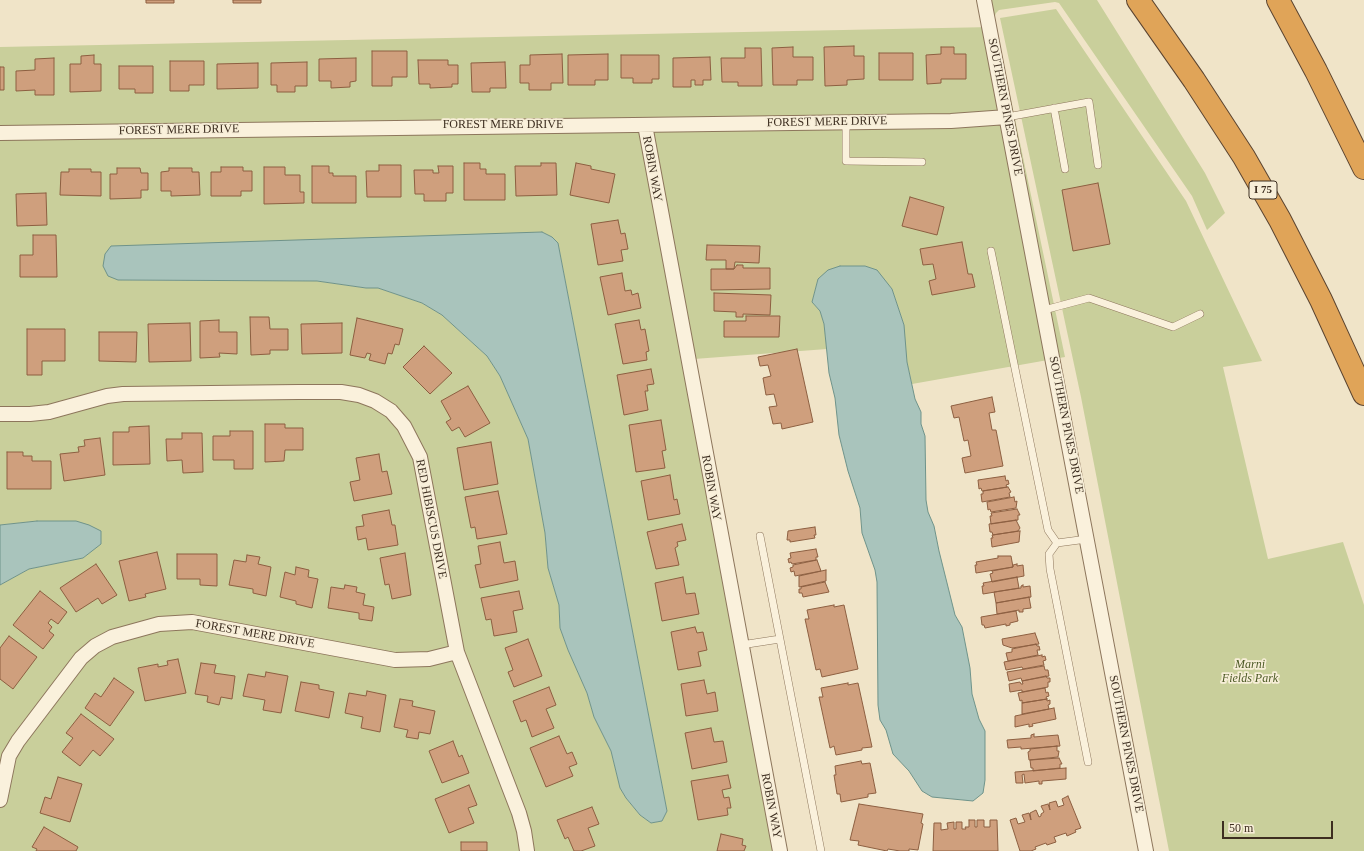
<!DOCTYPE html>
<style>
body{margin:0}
#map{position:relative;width:1364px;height:851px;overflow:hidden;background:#f0e4c8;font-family:"Times New Roman",serif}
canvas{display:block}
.scale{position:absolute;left:1222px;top:821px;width:111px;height:18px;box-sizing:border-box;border:2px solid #3d2e20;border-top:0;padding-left:5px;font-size:12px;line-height:14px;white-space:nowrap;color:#3d2e20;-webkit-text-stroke:3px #f7eed8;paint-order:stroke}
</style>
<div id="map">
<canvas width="1364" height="851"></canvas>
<div class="scale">50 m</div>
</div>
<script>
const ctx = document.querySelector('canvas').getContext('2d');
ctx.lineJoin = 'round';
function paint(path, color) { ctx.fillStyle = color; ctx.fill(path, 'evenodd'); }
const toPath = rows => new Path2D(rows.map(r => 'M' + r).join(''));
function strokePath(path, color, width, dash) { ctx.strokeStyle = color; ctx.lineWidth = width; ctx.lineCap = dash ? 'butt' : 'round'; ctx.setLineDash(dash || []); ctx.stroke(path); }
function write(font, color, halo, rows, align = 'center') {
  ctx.font = font + ' "Times New Roman",serif'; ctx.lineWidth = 3.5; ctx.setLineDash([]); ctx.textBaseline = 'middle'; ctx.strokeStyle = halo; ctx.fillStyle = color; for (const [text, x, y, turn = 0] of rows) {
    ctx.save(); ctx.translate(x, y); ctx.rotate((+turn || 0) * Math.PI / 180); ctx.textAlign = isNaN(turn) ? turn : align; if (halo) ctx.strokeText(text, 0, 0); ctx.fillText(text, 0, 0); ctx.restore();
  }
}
const green = toPath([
 [990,0,1097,0,1205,173,1225,213,1207,230,1192,196,1059,3,1055,2,999,10,996,13,994,19,1065,357,912,384,904,350,904,325,892,289,865,266,840,266,818,279,812,302,820,311,824,324,827,349,694,359,779,851,0,851,0,585,29,569,83,558,101,543,37,521,0,525,0,47,992,27],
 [542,232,552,237,558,243,667,811,662,821,651,823,640,815,626,798,620,788,611,751,594,717,587,693,568,650,560,628,559,605,548,568,545,533,528,439,500,376,487,356,442,315,422,303,378,288,366,288,317,281,118,280],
 [1056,9,1186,201,1262,361,1223,367,1268,559,1343,542,1364,605,1364,851,1169,851,1081,397,1000,18]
]);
const water = toPath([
 [542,232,552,237,558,243,667,811,662,821,651,823,640,815,626,798,620,788,611,751,594,717,587,693,568,650,560,628,559,605,548,568,545,533,528,439,500,376,487,356,442,315,422,303,378,288,366,288,317,281,118,280,108,276,103,266,105,254,111,246,542,232],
 [840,266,865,266,877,270,892,289,904,325,907,362,915,399,921,412,921,424,925,436,926,500,928,512,934,526,939,551,955,615,962,627,970,668,972,694,979,719,985,731,985,780,983,793,973,801,932,797,922,791,909,771,893,754,886,730,880,720,878,705,877,582,875,570,862,533,860,508,848,471,839,435,835,398,829,373,824,324,820,311,812,302,818,279,828,270,840,266],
 [37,521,76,521,89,525,101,531,101,544,83,558,29,569,0,585,0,525,37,521]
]);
const building = toPath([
 [146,0,174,0,174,3,146,3,146,0],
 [233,0,261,0,261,3,233,3,233,0],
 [854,46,854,56,864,56,864,79,847,80,847,85,825,86,824,47,854,46],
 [793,47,793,57,813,57,813,80,797,80,797,85,773,85,772,48,793,47],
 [941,47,954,47,954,54,966,54,966,79,941,79,941,83,927,84,926,55,941,54,941,47],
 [745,48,761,48,762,86,738,86,738,82,722,82,721,58,745,58,745,48],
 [372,51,407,51,407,77,392,77,392,86,372,86,372,51],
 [879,53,913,53,913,80,879,80,879,53],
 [562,54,563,83,551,83,551,90,529,90,529,83,520,83,520,65,530,65,530,55,562,54],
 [608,54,608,80,595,80,595,85,568,85,568,55,608,54],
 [94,55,94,64,101,64,101,91,70,92,70,64,81,64,81,56,94,55],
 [621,55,659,55,659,79,652,79,652,83,633,83,633,78,621,78,621,55],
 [710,57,711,80,703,80,703,85,695,85,695,80,691,80,691,87,673,87,673,58,710,57],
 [54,58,54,95,35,95,35,90,16,91,16,71,35,70,35,59,54,58],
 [356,58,356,81,350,82,350,87,331,88,331,81,319,81,319,59,356,58],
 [418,60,448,60,448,65,458,65,458,84,452,84,452,87,430,88,430,84,419,84,418,60],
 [170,61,204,61,204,85,189,85,189,91,170,91,170,61],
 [307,62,307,86,295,86,295,92,277,92,277,85,271,85,271,63,307,62],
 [505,62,506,88,490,88,490,92,472,92,471,63,505,62],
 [258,63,258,88,217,89,217,64,258,63],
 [119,66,153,66,153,93,135,93,135,89,119,89,119,66],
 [0,67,4,67,4,90,0,90,0,67],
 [464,163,480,163,480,169,486,169,486,174,505,174,505,200,464,200,464,163],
 [541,163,556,163,557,195,516,196,515,166,541,166,541,163],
 [576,163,591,166,591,169,615,174,609,203,570,195,576,163],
 [379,165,401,165,401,197,367,197,366,171,379,171,379,165],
 [312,166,329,166,329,173,333,173,333,176,356,176,356,203,312,203,312,166],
 [438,166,453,166,453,193,446,193,446,201,424,201,424,194,415,194,414,170,433,170,433,173,439,173,438,166],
 [221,167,243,167,243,171,252,171,252,191,241,191,241,196,211,196,211,172,221,172,221,167],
 [264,167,285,167,285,175,300,175,300,192,304,192,304,203,264,204,264,167],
 [117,168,140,168,141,173,148,173,148,190,141,190,141,198,110,199,110,174,117,174,117,168],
 [169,168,192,168,192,172,199,172,200,195,171,196,171,191,161,191,161,172,169,171,169,168],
 [69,169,91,169,91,172,101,172,101,196,60,195,61,172,69,172,69,169],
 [1098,183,1110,244,1073,251,1062,190,1098,183],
 [46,193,47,225,17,226,16,194,46,193],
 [910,197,944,207,937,235,902,226,910,197],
 [618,220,621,234,625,233,628,249,621,250,623,261,598,265,591,224,618,220],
 [33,235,56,235,57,277,20,277,20,255,33,255,33,235],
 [962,242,968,274,972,274,975,287,932,295,929,281,936,279,933,264,923,265,920,249,962,242],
 [707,245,760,246,759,263,735,262,734,269,726,269,726,260,706,260,707,245],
 [737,265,743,265,743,268,770,268,770,289,711,290,711,269,734,269,737,265],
 [622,273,625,291,631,290,632,295,638,293,641,308,608,315,600,277,622,273],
 [714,293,771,295,770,315,743,314,743,317,736,317,736,312,714,311,714,293],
 [746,316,780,316,779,337,724,337,724,321,746,321,746,316],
 [250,317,269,317,270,329,288,329,288,350,270,350,270,354,251,355,250,317],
 [357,318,403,329,399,345,395,344,392,354,388,353,385,364,369,360,371,354,367,353,365,358,350,355,357,318],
 [219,320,219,332,237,332,237,354,219,353,220,357,200,358,200,321,219,320],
 [639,320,641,330,645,329,649,351,646,352,647,360,623,364,615,324,639,320],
 [190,323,191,361,149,362,148,324,190,323],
 [342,323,342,353,302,354,301,324,342,323],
 [27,329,65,329,65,361,42,361,42,375,27,375,27,329],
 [99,332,137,332,136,362,99,361,99,332],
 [424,346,452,373,430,394,403,367,424,346],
 [797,349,813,422,782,429,781,423,773,424,769,407,777,406,774,394,766,395,763,378,771,376,768,365,760,366,758,357,797,349],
 [651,369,654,384,647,385,648,391,645,391,648,410,624,415,617,375,651,369],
 [468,386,490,423,465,437,459,427,452,431,446,422,451,419,441,401,468,386],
 [992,397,995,412,989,413,992,430,996,430,1003,466,965,473,962,458,971,456,968,440,964,441,959,417,954,418,951,406,992,397],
 [661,420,666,450,662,451,665,468,636,472,629,425,661,420],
 [265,424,285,424,285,428,303,428,303,450,285,450,284,461,265,462,265,424],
 [149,426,150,464,113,465,113,432,129,432,129,427,149,426],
 [230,431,253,431,253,469,234,469,234,460,213,460,213,436,230,436,230,431],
 [182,433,202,433,203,472,183,473,182,460,167,461,166,439,182,439,182,433],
 [100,438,105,475,64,481,60,454,79,452,78,447,85,446,84,440,100,438],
 [491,442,498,484,464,490,457,448,491,442],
 [7,452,23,452,23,456,32,456,32,461,51,461,51,489,7,489,7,452],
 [379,454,382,472,387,471,392,494,354,501,350,482,360,480,356,458,379,454],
 [670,475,674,500,677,499,680,514,648,520,641,481,670,475],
 [1005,476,1006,481,1008,480,1009,484,1006,485,1007,487,982,491,981,488,979,489,978,480,1005,476],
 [1008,487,1011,492,1009,493,1010,497,982,502,981,494,983,494,983,491,1008,487],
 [498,491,507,534,477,539,475,527,471,528,465,497,498,491],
 [1014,497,1015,502,1017,501,1016,508,991,512,990,509,988,510,987,502,1014,497],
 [1017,509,1020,515,1018,515,1018,520,991,524,990,516,992,516,991,513,1017,509],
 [389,510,392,525,395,525,398,545,368,550,366,538,358,540,356,527,364,526,362,515,389,510],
 [1016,520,1020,528,1018,531,993,535,992,532,990,532,989,524,1016,520],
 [682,524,686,540,677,542,678,546,675,548,679,565,656,569,647,532,682,524],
 [815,527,816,535,814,535,815,538,790,542,790,540,787,540,788,531,815,527],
 [1020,531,1019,542,992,547,991,538,993,538,992,535,1020,531],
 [500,542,504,563,515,561,518,580,480,588,475,565,481,564,478,546,500,542],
 [816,549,818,557,816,557,816,560,792,564,791,562,789,563,788,559,791,558,790,553,816,549],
 [157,552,166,589,145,594,146,597,129,601,119,561,157,552],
 [405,553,411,595,392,599,389,584,385,585,380,558,405,553],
 [177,554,217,554,217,586,200,585,200,579,177,579,177,554],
 [247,555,260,557,258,564,271,567,266,596,253,593,253,589,229,585,234,560,246,562,247,555],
 [998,556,1011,556,1013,567,976,573,975,565,977,565,976,562,998,558,998,556],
 [817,560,821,571,795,576,794,571,791,572,790,568,793,567,793,565,817,560],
 [96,564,117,595,102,604,98,598,76,612,60,588,96,564],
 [1017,564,1017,566,1023,565,1024,576,992,582,990,574,993,573,992,571,1013,567,1013,565,1017,564],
 [296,567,309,570,308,577,318,579,312,608,296,604,296,601,280,597,285,572,295,575,296,567],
 [826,570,826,581,799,587,799,576,826,570],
 [683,577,686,594,695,593,699,614,662,621,655,583,683,577],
 [1017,577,1019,588,983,594,982,586,984,586,983,583,1017,577],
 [825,582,829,592,803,597,802,593,799,593,799,589,801,589,801,587,825,582],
 [345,585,357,587,356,592,365,594,363,605,374,607,372,621,359,619,359,613,328,608,331,587,344,589,345,585],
 [1023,585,1023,587,1030,586,1031,597,996,603,994,592,1021,588,1021,586,1023,585],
 [40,591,67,612,58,624,51,619,48,623,52,627,49,631,54,635,43,649,13,625,40,591],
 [519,591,523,609,513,611,517,632,494,636,491,619,486,620,481,598,519,591],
 [1029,597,1031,608,1023,609,1023,612,1019,612,1019,610,997,614,996,603,1029,597],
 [834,605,834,607,844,605,858,669,822,677,820,669,816,670,805,619,809,619,807,610,834,605],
 [1016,611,1018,621,1010,623,1010,625,1006,626,1006,624,985,628,984,625,982,625,981,617,1016,611],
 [695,627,697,633,703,632,707,650,698,652,701,666,678,670,671,632,695,627],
 [1035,633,1039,644,1012,648,1003,645,1002,639,1035,633],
 [9,636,37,657,13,689,0,679,0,648,9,636],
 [528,639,542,676,514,687,508,672,513,670,505,648,528,639],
 [1036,644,1037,646,1039,646,1040,650,1037,650,1038,655,1008,661,1006,653,1012,652,1012,649,1036,644],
 [1042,655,1042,657,1045,656,1046,660,1043,661,1044,665,1023,669,1022,667,1006,670,1004,662,1042,655],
 [178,659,186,693,145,701,138,668,158,664,158,667,168,665,167,661,178,659],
 [201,663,216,665,214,673,235,676,232,699,221,697,219,705,207,702,208,696,195,694,201,663],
 [1044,666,1045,670,1048,670,1049,676,1022,681,1021,678,1009,681,1007,672,1044,666],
 [266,672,288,676,281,713,263,710,265,700,243,696,248,674,265,677,266,672],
 [1046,676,1047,678,1050,678,1050,682,1048,682,1048,687,1022,692,1022,690,1010,692,1009,684,1020,682,1021,684,1023,684,1022,681,1046,676],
 [114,678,134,692,110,726,85,708,95,693,101,697,114,678],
 [704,680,707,694,715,692,718,711,686,716,681,684,704,680],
 [301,682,319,685,319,689,334,692,329,718,295,711,301,682],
 [848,683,848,685,858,683,872,747,862,748,862,750,836,755,834,746,830,748,819,697,823,697,821,688,848,683],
 [549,687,556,705,546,709,554,728,532,737,526,720,521,722,513,701,549,687],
 [1045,688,1046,693,1048,692,1049,696,1046,697,1047,699,1022,703,1022,700,1020,701,1018,693,1045,688],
 [367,691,386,695,380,732,361,728,363,717,345,713,349,693,366,696,367,691],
 [400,699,413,701,412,706,435,711,430,734,419,732,418,739,406,737,408,730,394,727,400,699],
 [1047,699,1047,701,1050,700,1050,704,1048,705,1049,709,1022,714,1022,703,1047,699],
 [1054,708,1056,719,1032,724,1033,726,1029,727,1029,724,1015,727,1015,716,1054,708],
 [81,714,114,739,100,756,93,750,80,766,62,752,73,738,66,733,81,714],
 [711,728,714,742,723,741,727,762,692,769,685,733,711,728],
 [1034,734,1034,737,1058,735,1060,746,1021,749,1021,747,1008,748,1007,740,1031,738,1031,735,1034,734],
 [559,736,567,754,572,752,577,764,569,767,573,776,546,787,530,748,559,736],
 [453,741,459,757,462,755,469,773,442,783,429,751,453,741],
 [1057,746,1057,751,1059,751,1058,757,1029,760,1028,752,1030,751,1030,749,1057,746],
 [1059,758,1062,764,1060,764,1060,768,1033,771,1033,768,1031,768,1030,760,1059,758],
 [861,761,862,764,870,763,876,793,868,794,868,797,841,802,840,794,837,794,834,775,836,775,835,766,861,761],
 [1066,768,1066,779,1042,781,1042,784,1039,784,1039,781,1025,783,1024,774,1022,775,1023,783,1016,783,1015,772,1066,768],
 [728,775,731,788,722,790,724,798,729,797,731,808,727,808,728,815,698,820,691,781,728,775],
 [58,777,82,784,70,822,40,813,45,797,51,799,58,777],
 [469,785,477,805,468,808,474,823,449,833,435,799,469,785],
 [1068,796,1081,828,1075,830,1076,832,1067,836,1066,833,1054,837,1056,842,1047,845,1046,843,1035,847,1036,849,1031,851,1020,851,1010,820,1016,818,1018,824,1025,822,1022,815,1029,813,1031,820,1030,813,1036,810,1039,817,1041,816,1041,814,1044,812,1041,806,1048,804,1050,810,1049,803,1056,801,1058,807,1064,805,1062,799,1068,796],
 [859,804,923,814,921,823,923,824,918,850,909,849,909,851,900,851,888,849,887,851,858,845,859,841,850,840,859,804],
 [592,807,599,824,588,828,595,846,581,851,574,851,568,837,565,839,557,820,592,807],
 [969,820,975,820,975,827,977,827,977,820,984,820,984,827,990,827,990,820,997,820,998,851,933,851,934,823,941,823,941,830,948,829,947,823,954,822,954,829,956,829,956,822,962,822,962,829,966,829,965,827,969,827,969,820],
 [44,827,78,847,76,851,36,851,37,849,32,847,44,827],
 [721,834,743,839,742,845,746,846,744,851,717,851,721,834],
 [461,842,487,842,487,851,461,851,461,842]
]);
const lane = toPath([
 [1054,108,1065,169],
 [1007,117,1089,102,1098,165],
 [846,122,846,161,922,162],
 [991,251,1048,530,1057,543],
 [1044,310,1089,298,1173,327,1200,314],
 [760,536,821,851],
 [1087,539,1057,543,1049,554,1050,569,1088,762],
 [741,645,780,639]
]);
const street = toPath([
 [984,0,1146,851],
 [645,125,780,851],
 [0,133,951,121,1007,117],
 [0,414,30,414,49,412,107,396,123,394,298,392,341,392,359,395,375,401,391,411,404,426,420,457,457,652,519,813,524,831,527,851],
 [0,800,9,756,18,741,81,658,95,646,112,637,159,624,192,622,395,660,429,659,457,652]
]);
const highway = toPath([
 [1138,0,1194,80,1244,157,1280,220,1321,300,1364,394],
 [1278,0,1316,71,1364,168]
]);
const shields = [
 [1263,190,28]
];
const shieldNames = [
 ["I 75",1263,190]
];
const streetNames = [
 ["SOUTHERN PINES DRIVE",1005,107,79],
 ["FOREST MERE DRIVE",827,122,-1],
 ["FOREST MERE DRIVE",503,125],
 ["FOREST MERE DRIVE",179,130,-1],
 ["ROBIN WAY",652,169,80],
 ["SOUTHERN PINES DRIVE",1066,425,79],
 ["ROBIN WAY",711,488,80],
 ["RED HIBISCUS DRIVE",431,519,79],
 ["FOREST MERE DRIVE",255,634,10],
 ["SOUTHERN PINES DRIVE",1126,744,79],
 ["ROBIN WAY",771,806,79]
];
const parkNames = [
 ["Marni",1250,665],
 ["Fields Park",1250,679]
];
paint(green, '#c9cf9b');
paint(water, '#a9c4bc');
strokePath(water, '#6f938a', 1);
paint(building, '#cf9f7d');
strokePath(building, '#8d5f41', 1);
strokePath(lane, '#8d765c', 8);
strokePath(street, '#8d765c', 16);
strokePath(highway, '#5b4430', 24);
strokePath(lane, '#faf1dc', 7);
strokePath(street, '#faf1dc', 14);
strokePath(highway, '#e0a458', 22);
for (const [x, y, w] of shields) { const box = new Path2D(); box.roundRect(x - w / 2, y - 9, w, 18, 3); ctx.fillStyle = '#f7eed8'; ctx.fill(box); strokePath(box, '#3d2e20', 1); }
write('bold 11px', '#3d2e20', null, shieldNames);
write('12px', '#3d2e20', '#f7eed8', streetNames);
write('italic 12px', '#4d5a26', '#f7eed8', parkNames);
</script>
